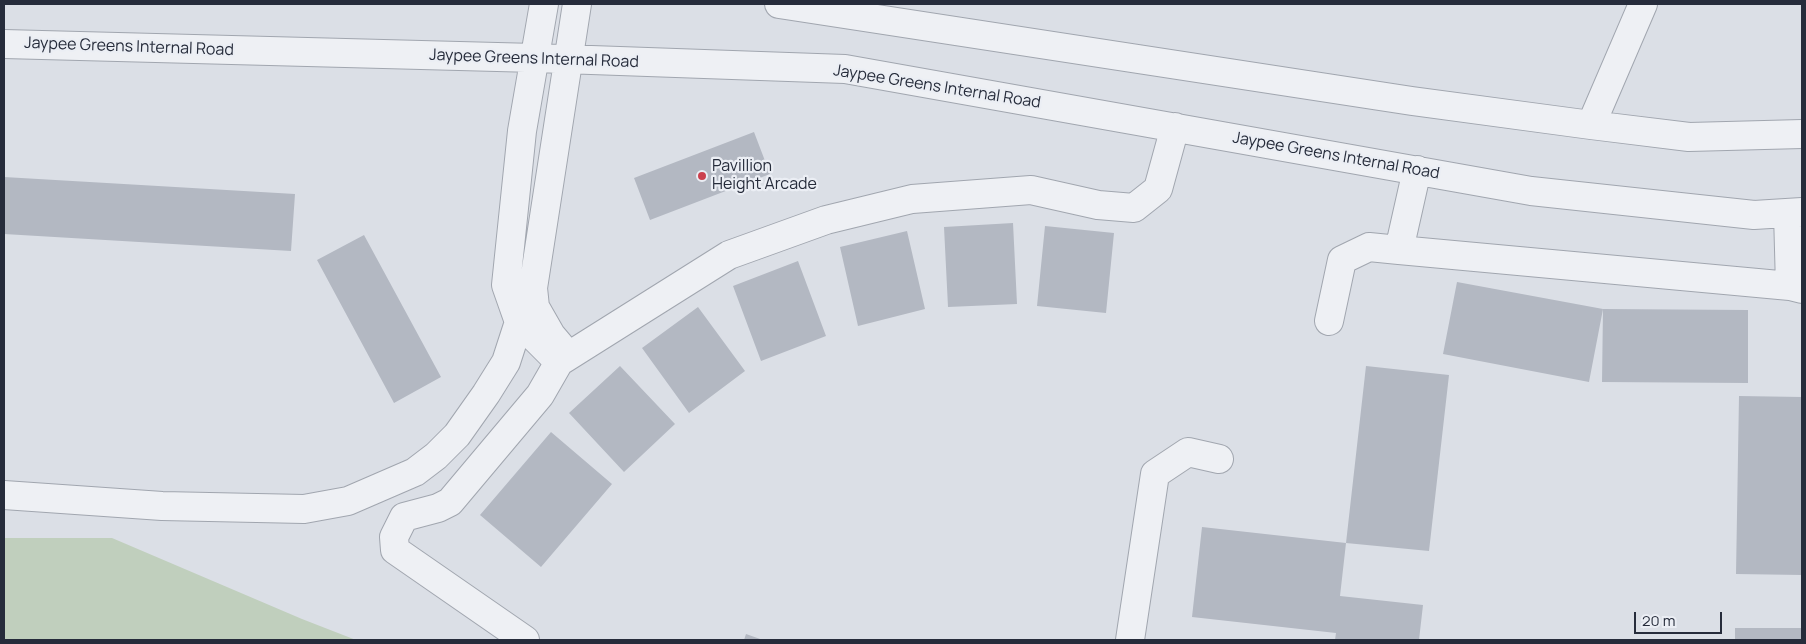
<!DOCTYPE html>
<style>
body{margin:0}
#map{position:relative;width:1806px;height:644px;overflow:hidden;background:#dbdfe6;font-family:Manrope,sans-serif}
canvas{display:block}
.frame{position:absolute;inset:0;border:5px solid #262c3b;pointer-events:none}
.scale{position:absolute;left:1634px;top:612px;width:88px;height:22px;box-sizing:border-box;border:2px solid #262c3b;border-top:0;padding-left:6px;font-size:15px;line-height:18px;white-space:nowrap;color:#262c3b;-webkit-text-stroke:4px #ebeef4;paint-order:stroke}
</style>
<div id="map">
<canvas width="1806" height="644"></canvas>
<div class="frame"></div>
<div class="scale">20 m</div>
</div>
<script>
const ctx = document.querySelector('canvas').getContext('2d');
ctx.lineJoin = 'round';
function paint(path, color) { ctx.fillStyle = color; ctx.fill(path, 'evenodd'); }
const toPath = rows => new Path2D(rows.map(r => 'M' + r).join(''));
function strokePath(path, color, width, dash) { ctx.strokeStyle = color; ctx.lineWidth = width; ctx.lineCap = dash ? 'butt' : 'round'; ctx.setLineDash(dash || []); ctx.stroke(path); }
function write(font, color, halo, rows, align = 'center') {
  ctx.font = font + ' Manrope,sans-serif'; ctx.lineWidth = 4.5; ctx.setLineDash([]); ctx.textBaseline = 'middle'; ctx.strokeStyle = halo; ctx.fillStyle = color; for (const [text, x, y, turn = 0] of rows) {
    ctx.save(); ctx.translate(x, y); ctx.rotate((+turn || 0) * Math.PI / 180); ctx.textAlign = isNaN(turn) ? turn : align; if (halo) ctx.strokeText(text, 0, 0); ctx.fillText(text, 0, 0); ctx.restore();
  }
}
const green = toPath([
 [4,538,112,538,302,619,356,640,4,640]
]);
const building = toPath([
 [754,132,770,174,650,220,634,178],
 [4,177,295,194,291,251,4,234],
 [1013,223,1017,304,948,307,944,227],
 [1045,226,1114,233,1106,313,1037,306],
 [907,231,925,309,858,326,840,247],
 [364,235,441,377,394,403,317,260],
 [798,261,826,336,761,361,733,286],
 [1457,282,1603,309,1589,382,1443,354],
 [698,307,745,371,689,413,642,348],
 [1603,309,1748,310,1748,383,1602,382],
 [620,366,675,424,624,472,569,413],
 [1366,366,1449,375,1429,551,1346,543],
 [1739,396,1802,397,1802,575,1736,574],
 [551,432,612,484,541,567,480,515],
 [1202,527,1346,543,1340,596,1423,605,1419,640,1335,640,1336,633,1192,617],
 [1735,628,1802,628,1802,640,1735,640],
 [746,634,763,640,744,640]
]);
const minor = toPath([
 [779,4,1412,101,1591,125,1689,137,1802,134],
 [4,44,535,58,845,69,1531,191,1754,215,1802,212],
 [1591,125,1643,4],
 [1417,170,1399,250,1790,286,1802,289],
 [1788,213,1790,286],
 [1329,321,1342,260,1369,247,1399,250],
 [562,348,551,335,535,307,533,288,577,4],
 [559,362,729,255,826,220,912,199,1031,190,1098,205,1134,208,1158,189,1175,127],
 [4,495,162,506,304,509,348,501,415,472,436,456,457,435,486,394,506,362,519,322],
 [525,640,395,550,394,537,404,517,438,508,450,502,540,395,559,362,519,322,506,285,522,131,544,4],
 [1130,640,1155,474,1188,452,1219,459]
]);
const markers = [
 [702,176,5,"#cb404d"]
];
const streetNames = [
 ["Jaypee Greens Internal Road",129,47,2],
 ["Jaypee Greens Internal Road",534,59,2],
 ["Jaypee Greens Internal Road",937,87,9],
 ["Jaypee Greens Internal Road",1336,156,10]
];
const poiNames = [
 ["Pavillion",712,167],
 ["Height Arcade",712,185]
];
paint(green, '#c0cfbd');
paint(building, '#b3b8c2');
strokePath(minor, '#a1a6af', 30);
strokePath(minor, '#eef0f4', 28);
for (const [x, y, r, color] of markers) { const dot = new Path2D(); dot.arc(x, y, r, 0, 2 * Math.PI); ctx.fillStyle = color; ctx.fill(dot); strokePath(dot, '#ebeef4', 2); }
write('16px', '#262c3b', '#ebeef4', streetNames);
write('16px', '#262c3b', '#ebeef4', poiNames, 'left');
</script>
